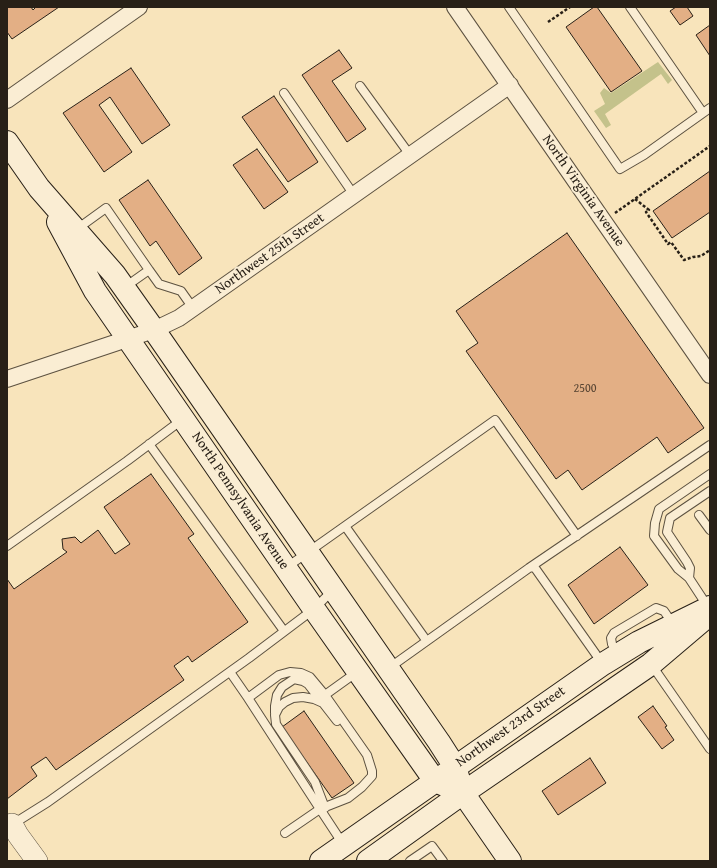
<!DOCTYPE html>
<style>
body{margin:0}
#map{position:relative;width:717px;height:868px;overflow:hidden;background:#f8e4bb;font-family:"Gentium Book Plus",serif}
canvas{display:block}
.frame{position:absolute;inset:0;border:8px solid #282017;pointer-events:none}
</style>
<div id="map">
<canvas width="717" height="868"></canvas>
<div class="frame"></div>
</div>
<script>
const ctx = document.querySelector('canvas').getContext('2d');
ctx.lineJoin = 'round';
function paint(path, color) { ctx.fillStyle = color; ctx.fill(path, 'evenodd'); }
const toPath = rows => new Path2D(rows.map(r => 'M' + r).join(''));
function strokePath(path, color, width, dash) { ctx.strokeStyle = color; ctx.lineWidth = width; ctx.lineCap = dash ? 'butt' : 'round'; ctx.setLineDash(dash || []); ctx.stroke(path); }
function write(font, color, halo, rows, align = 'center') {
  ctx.font = font + ' "Gentium Book Plus",serif'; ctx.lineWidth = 4; ctx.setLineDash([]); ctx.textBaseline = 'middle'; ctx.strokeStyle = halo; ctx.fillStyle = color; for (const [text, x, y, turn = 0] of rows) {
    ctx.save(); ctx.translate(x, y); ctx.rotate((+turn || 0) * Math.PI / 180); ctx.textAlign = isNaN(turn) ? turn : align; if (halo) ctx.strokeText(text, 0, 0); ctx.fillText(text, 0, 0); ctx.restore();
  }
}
const green = toPath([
 [658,62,672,80,668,84,661,74,605,114,611,125,606,128,594,111,605,104,600,93,604,88,611,93]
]);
const building = toPath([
 [7,7,31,7,33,10,36,7,59,7,12,39,7,32,7,7],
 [594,7,597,7,642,71,611,92,566,27,594,7],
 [676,7,687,7,693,16,680,25,670,11,676,7],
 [710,25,710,56,696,35,710,25],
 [339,50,352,68,332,81,366,129,347,142,302,75,339,50],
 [131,68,170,125,142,144,110,97,99,105,132,152,104,172,63,113,131,68],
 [274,96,318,162,288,182,242,117,274,96],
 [257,149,288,192,264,209,233,165,257,149],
 [710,171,710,212,672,238,653,211,710,171],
 [148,180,202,258,179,275,156,241,150,246,119,200,148,180],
 [567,233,704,428,668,453,657,437,582,490,568,470,556,479,466,351,478,343,456,311,567,233],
 [151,474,194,534,188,538,248,622,192,662,188,656,174,666,184,680,56,770,46,757,31,767,37,776,7,799,7,579,14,589,67,552,63,549,62,539,75,537,81,543,98,530,115,554,130,544,104,507,151,474],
 [620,547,648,585,594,624,568,585,620,547],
 [653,706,667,726,665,727,674,740,662,749,638,717,653,706],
 [304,711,354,783,332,798,282,727,304,711],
 [590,758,606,783,558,815,542,791,590,758]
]);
const path = toPath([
 [548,22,570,7],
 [635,199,649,210,646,212,668,244,671,242,684,260,693,257,701,256,710,250],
 [615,213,710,146]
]);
const service = toPath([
 [509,7,620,169,644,155,710,108],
 [630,7,703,113],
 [360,86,410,155],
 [284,93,354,195],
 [77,229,106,208,149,270,125,287],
 [149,270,159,284,181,291,193,308],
 [149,444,284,631],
 [699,515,710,530],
 [345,526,426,640],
 [7,546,127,461,183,419],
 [287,567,495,420,577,536],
 [529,568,710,445],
 [689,578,690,568,687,562,667,532,670,518,710,491],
 [708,607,689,578,678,569,654,536,655,523,659,509,710,474],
 [617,653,612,644,611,638,614,633,656,608,664,611,673,624],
 [651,664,710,749],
 [389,668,529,568,531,567,535,568,602,663],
 [230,672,248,698],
 [325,695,357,672],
 [275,713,275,706,277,695,282,687,294,679,303,681,308,684,322,702],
 [325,808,315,782,276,724,275,715,279,707,285,702,293,698,303,697,314,699,323,703,337,721],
 [13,824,48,802,249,658,314,609,333,590],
 [285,833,320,809,348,798,362,787,372,776,372,771,367,755,325,695,310,677,301,673,290,672,279,675,248,698,320,809,343,844],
 [410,861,432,846,443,861]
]);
const minor = toPath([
 [455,7,710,375],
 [7,100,139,7],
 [7,379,154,330,179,318,510,85]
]);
const tertiary = toPath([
 [12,824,18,835,37,861]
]);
const secondary = toPath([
 [7,142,39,188,115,275,154,330,439,742,455,767,463,793,510,861],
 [58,222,95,291,314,609,435,781,463,793],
 [321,861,603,664,639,642,710,607],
 [368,861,463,793,651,664,704,619]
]);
const numberNames = [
 ["2500",585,389]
];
const streetNames = [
 ["North Virginia Avenue",583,191,55],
 ["Northwest 25th Street",270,254,-35],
 ["North Pennsylvania Avenue",240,501,56],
 ["Northwest 23rd Street",511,727,-35]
];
paint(green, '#c4c28b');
paint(building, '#e3af85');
strokePath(building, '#282017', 1);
strokePath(service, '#5c5140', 10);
strokePath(minor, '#5c5140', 18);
strokePath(tertiary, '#5c5140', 22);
strokePath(secondary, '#282017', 24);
strokePath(path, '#282017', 2.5, [3, 2]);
strokePath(service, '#faedd3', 8);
strokePath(minor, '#faedd3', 16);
strokePath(tertiary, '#faedd3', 21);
strokePath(secondary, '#faedd3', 22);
write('12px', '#574432', null, numberNames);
write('14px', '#282017', '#faedd3', streetNames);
</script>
